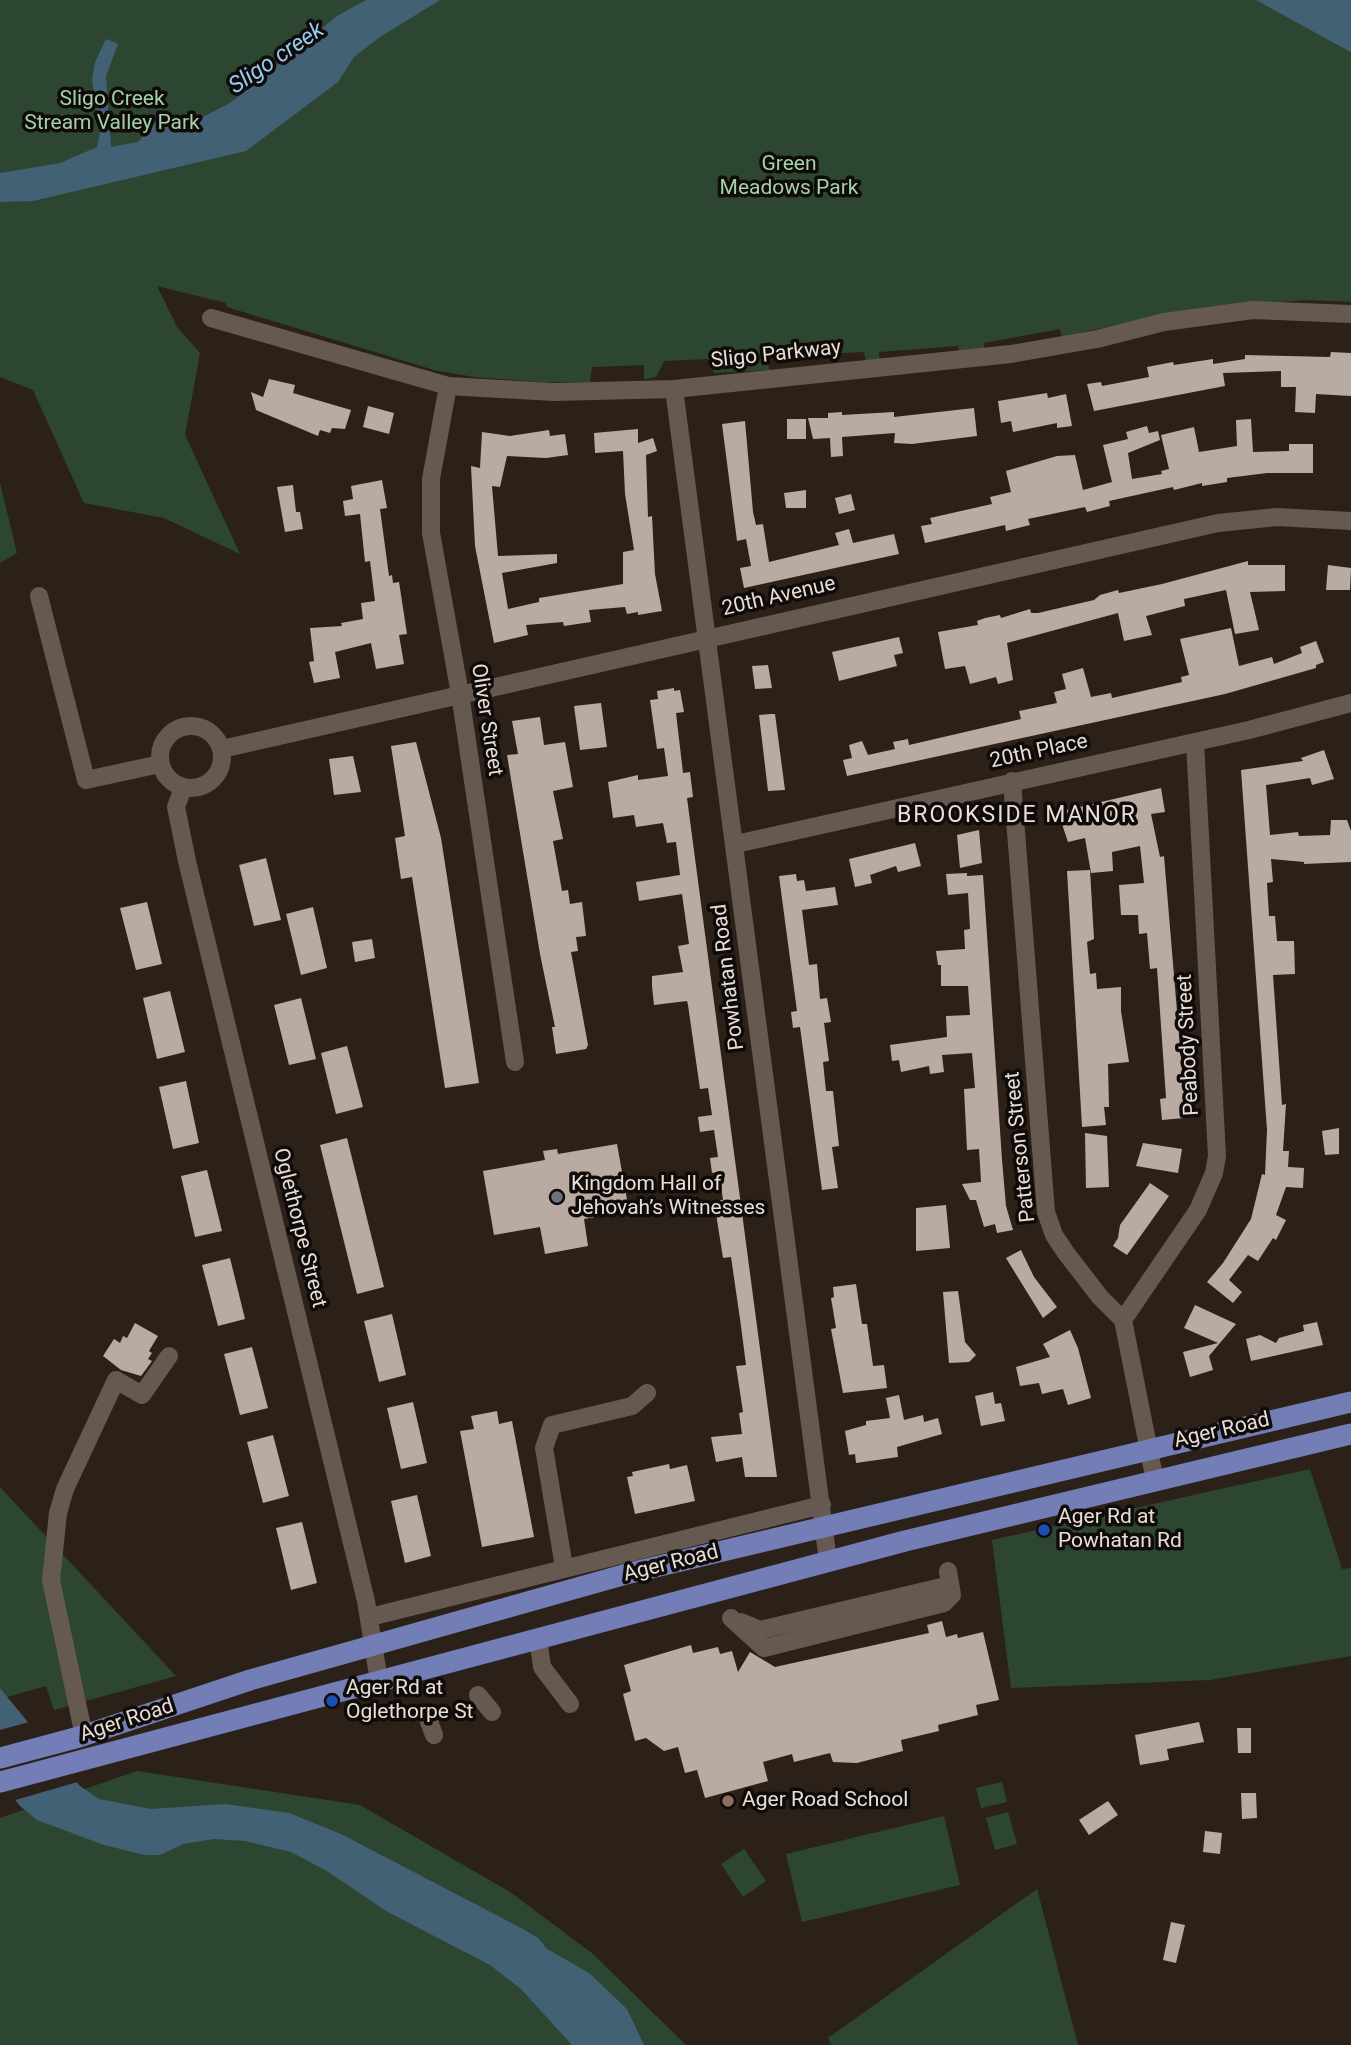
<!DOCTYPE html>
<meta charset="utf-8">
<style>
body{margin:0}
canvas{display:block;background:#2b2119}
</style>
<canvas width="1351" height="2045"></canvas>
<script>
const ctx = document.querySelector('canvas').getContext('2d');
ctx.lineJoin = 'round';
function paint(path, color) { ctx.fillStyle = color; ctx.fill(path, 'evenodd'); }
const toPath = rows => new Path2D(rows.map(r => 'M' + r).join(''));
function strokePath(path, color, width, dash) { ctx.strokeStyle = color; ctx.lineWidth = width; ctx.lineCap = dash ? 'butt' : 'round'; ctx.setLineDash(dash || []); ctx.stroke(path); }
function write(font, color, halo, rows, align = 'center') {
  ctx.font = font + ' Roboto,sans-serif'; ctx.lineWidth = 7; ctx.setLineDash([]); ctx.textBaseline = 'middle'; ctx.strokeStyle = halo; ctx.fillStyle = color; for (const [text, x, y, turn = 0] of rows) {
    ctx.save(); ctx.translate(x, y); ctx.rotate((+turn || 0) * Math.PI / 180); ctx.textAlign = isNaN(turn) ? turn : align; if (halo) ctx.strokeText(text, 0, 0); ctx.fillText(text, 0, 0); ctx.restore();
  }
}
const green = toPath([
 [0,0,1351,0,1351,302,1308,300,1215,306,1162,314,1062,337,1060,329,984,343,984,350,959,356,958,346,879,352,880,362,866,363,864,352,768,357,769,370,714,373,713,365,708,359,664,361,656,377,644,379,644,365,592,367,590,382,542,382,474,377,434,370,227,307,226,303,157,286,177,327,200,353,185,435,240,554,164,518,84,503,33,390,0,377],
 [0,483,17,553,0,563],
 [1310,1469,1342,1569,1351,1568,1351,1656,1210,1680,1011,1688,992,1540],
 [0,1487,176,1676,54,1710,46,1686,0,1699],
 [137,1771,360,1805,510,1892,593,1954,686,2045,0,2045,0,1818],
 [1002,1782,1007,1802,981,1808,976,1788],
 [1008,1812,1017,1844,995,1850,986,1818],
 [944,1816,960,1885,802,1922,786,1854],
 [744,1849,766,1881,743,1897,721,1864],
 [1037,1889,1078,2045,831,2045,828,2038]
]);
const water = toPath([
 [366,0,440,0,380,37,354,57,338,82,246,151,33,201,0,202,0,173,60,163,97,147,100,132,92,80,95,62,106,39,118,44,106,76,111,147,138,142,158,118,199,119,230,103,337,16],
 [1256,0,1351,0,1351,52,1325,38],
 [0,1688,80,1786,99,1799,151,1809,225,1804,289,1813,341,1834,523,1929,538,1938,547,1949,589,1973,627,2009,644,2045,572,2045,521,1989,490,1965,386,1911,327,1871,291,1852,245,1841,214,1839,183,1844,160,1855,145,1855,104,1845,37,1820,20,1806,0,1781]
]);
const pier = toPath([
 [33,1721,81,1781,12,1801,0,1786,0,1730]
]);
const building = toPath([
 [1331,352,1351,353,1351,396,1316,394,1315,413,1295,412,1296,387,1281,387,1281,371,1223,373,1225,386,1094,411,1087,384,1101,382,1102,386,1149,377,1147,367,1173,362,1174,365,1213,359,1213,364,1245,359,1245,355,1330,357],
 [269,379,295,385,293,393,351,410,345,429,332,428,330,433,320,430,318,436,256,410,251,392,263,397],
 [1047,393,1048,398,1066,394,1072,426,1057,428,1057,423,1013,432,1011,421,1001,423,998,401],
 [368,406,394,413,389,434,363,427],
 [974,408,977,436,912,444,894,443,895,433,842,437,843,456,831,457,830,438,813,439,808,418,828,418,828,413,842,412,842,415,894,412,894,417],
 [787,419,806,419,806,439,787,439],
 [1251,419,1253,452,1289,451,1289,444,1313,444,1313,473,1267,473,1227,478,1227,482,1202,486,1202,483,1174,490,1173,487,1109,501,1110,506,1087,512,1085,507,1028,519,1030,525,1006,531,1005,525,925,543,921,526,932,524,930,518,992,504,990,497,1011,492,1006,471,1057,456,1075,455,1083,490,1112,482,1103,445,1128,439,1126,432,1147,426,1149,433,1158,431,1160,440,1128,453,1132,479,1162,474,1161,471,1169,469,1161,435,1194,427,1199,452,1237,446,1236,420],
 [745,421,753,512,756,525,763,524,769,562,839,545,835,533,849,529,853,543,894,534,899,554,744,588,740,568,751,566,746,539,737,541,722,424],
 [638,429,638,443,653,438,657,451,646,455,648,517,652,516,655,574,662,611,638,615,638,612,627,614,625,607,589,610,591,622,564,626,563,622,526,625,528,635,494,643,475,546,471,466,480,468,482,432,510,436,549,430,550,436,565,434,568,455,546,458,507,456,500,487,492,486,498,556,557,554,557,563,502,573,508,609,539,602,539,598,623,584,623,552,634,550,625,494,623,451,595,453,594,433],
 [382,480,387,508,380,509,389,576,392,575,393,583,399,582,407,634,399,635,404,664,376,669,371,643,335,652,340,678,314,683,309,662,314,661,310,628,342,626,341,623,363,619,361,603,375,601,370,561,365,562,360,514,345,516,343,501,353,499,351,486],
 [293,485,296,512,300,512,303,529,285,532,277,487],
 [806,490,806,508,786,508,784,493],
 [851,494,855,510,839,514,835,498],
 [1248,561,1248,565,1285,565,1285,591,1250,592,1259,630,1235,634,1226,590,1184,599,1185,606,1146,616,1152,635,1124,641,1118,613,1007,643,1013,680,998,684,996,677,970,684,965,666,945,669,938,632,978,625,977,621,985,618,1000,615,1001,618,1030,609,1031,613,1038,613,1094,600,1100,595,1118,590,1119,593,1162,584],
 [1328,565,1351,568,1350,590,1326,590],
 [1231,628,1239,666,1272,657,1274,664,1302,653,1300,647,1316,641,1324,662,1316,665,1316,668,1225,694,847,776,843,760,852,758,849,745,862,741,868,755,895,749,893,742,908,739,909,745,1021,719,1019,711,1057,703,1054,692,1066,689,1062,674,1083,668,1091,697,1111,693,1112,698,1182,682,1181,677,1189,675,1180,639],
 [899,637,903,653,894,655,897,666,839,681,832,652],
 [768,665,772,688,755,689,752,666],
 [674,688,674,691,680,690,684,712,676,713,683,773,690,772,693,797,687,798,777,1477,745,1477,742,1457,716,1462,711,1437,742,1434,739,1413,743,1412,736,1366,746,1365,741,1326,731,1257,723,1258,714,1201,723,1200,719,1172,712,1173,710,1158,718,1157,714,1130,700,1132,698,1117,712,1115,708,1088,700,1089,688,1005,687,1001,654,1005,652,986,652,976,683,972,678,946,689,944,682,894,639,901,636,882,680,875,676,842,667,843,663,823,636,827,634,815,613,818,608,782,638,775,638,780,668,776,664,748,657,749,650,700,658,699,657,691],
 [601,703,607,747,580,750,574,706],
 [771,714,775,714,785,790,768,791,759,715],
 [540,717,544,745,565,742,573,787,553,791,563,839,553,841,562,891,568,890,570,904,582,902,586,936,576,937,578,951,571,952,588,1045,586,1049,556,1054,552,1027,555,1027,540,954,507,755,518,754,512,721],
 [416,742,441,838,479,1083,445,1088,412,877,401,879,395,838,405,836,391,746],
 [1324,750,1334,779,1312,785,1310,778,1266,785,1270,835,1298,832,1299,836,1330,835,1331,820,1347,820,1351,831,1351,862,1304,864,1304,862,1271,859,1273,882,1267,883,1269,916,1275,916,1277,941,1294,941,1295,974,1273,975,1282,1105,1286,1104,1283,1151,1289,1151,1288,1167,1304,1168,1303,1188,1286,1187,1276,1215,1286,1220,1276,1240,1273,1238,1258,1261,1248,1255,1229,1280,1242,1292,1233,1303,1207,1282,1223,1263,1251,1219,1262,1174,1265,1175,1267,1130,1241,770,1303,761,1301,758],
 [353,756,361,792,334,795,329,759],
 [1161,788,1165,812,1151,814,1160,857,1164,856,1183,1083,1186,1082,1188,1108,1183,1109,1184,1118,1162,1120,1160,1099,1166,1098,1157,968,1150,969,1147,933,1139,934,1138,915,1121,915,1119,885,1144,883,1140,846,1112,852,1113,871,1091,873,1085,838,1068,842,1058,812],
 [979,830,982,863,960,868,957,835],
 [915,843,921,866,898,872,896,866,870,875,872,883,855,887,849,859],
 [266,858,281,920,254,926,239,865],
 [1090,870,1094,939,1087,942,1090,974,1096,973,1097,989,1121,987,1121,1011,1129,1062,1108,1064,1109,1107,1104,1107,1106,1125,1082,1127,1067,871],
 [967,873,967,876,983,875,1002,1160,1006,1206,1013,1230,997,1233,995,1224,984,1227,976,1200,970,1200,962,1184,981,1182,979,1149,967,1150,964,1089,975,1088,972,1053,942,1055,944,1072,930,1074,929,1066,901,1072,899,1060,892,1061,890,1045,947,1037,946,1016,970,1015,968,986,941,986,941,965,938,965,936,951,965,949,964,930,970,929,968,893,948,895,946,874],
 [796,874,797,881,804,880,806,891,835,887,838,905,802,910,809,965,817,964,820,999,827,998,831,1022,824,1023,829,1061,823,1062,826,1091,833,1091,839,1146,832,1147,838,1188,822,1190,800,1027,793,1028,791,1012,797,1011,779,876],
 [147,902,162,964,136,970,120,908],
 [313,907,327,968,301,975,286,914],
 [372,939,375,958,355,962,352,942],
 [170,991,185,1052,157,1059,143,998],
 [301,998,316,1059,289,1065,274,1005],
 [347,1046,363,1107,336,1114,321,1053],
 [186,1081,199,1143,173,1149,159,1087],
 [1339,1128,1339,1154,1325,1155,1322,1131],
 [1085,1133,1107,1136,1109,1187,1086,1188],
 [347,1138,384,1287,357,1294,320,1145],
 [1143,1143,1182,1149,1178,1173,1136,1166],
 [617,1144,629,1211,584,1219,588,1246,545,1254,540,1227,494,1235,483,1171,545,1160,543,1151,557,1149,558,1154],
 [207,1170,222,1231,195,1237,181,1176],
 [1150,1183,1169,1196,1127,1255,1113,1246,1118,1238,1120,1225],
 [946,1205,950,1248,916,1251,916,1208],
 [1021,1250,1034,1277,1057,1307,1043,1318,1006,1258],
 [230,1258,245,1319,218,1326,202,1265],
 [856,1284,862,1324,867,1324,873,1366,884,1365,887,1388,843,1393,831,1329,836,1328,831,1298,834,1297,833,1287],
 [958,1291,965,1342,976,1355,969,1362,949,1363,943,1292],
 [1195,1305,1236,1324,1209,1356,1213,1370,1190,1377,1183,1352,1218,1343,1184,1328],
 [392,1314,406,1375,379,1382,364,1321],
 [1317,1322,1323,1345,1251,1361,1246,1339,1260,1335,1276,1343,1279,1338,1304,1331,1303,1325],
 [135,1323,158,1336,149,1351,152,1353,148,1359,152,1361,141,1376,121,1370,103,1356,114,1339,120,1343,123,1336,127,1338],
 [1070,1330,1078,1348,1091,1398,1068,1405,1063,1389,1042,1394,1039,1383,1020,1386,1016,1367,1050,1357,1043,1344],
 [252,1347,268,1408,240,1415,224,1354],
 [993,1392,995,1404,1001,1403,1005,1421,981,1426,975,1396],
 [899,1395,904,1420,923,1415,924,1422,938,1418,942,1434,897,1447,898,1457,856,1463,855,1454,849,1455,845,1431,866,1425,866,1421,890,1418,886,1398],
 [413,1402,427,1463,401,1469,387,1408],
 [497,1411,499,1424,512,1421,534,1537,482,1547,460,1431,474,1429,471,1416],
 [273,1435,289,1496,263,1503,247,1442],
 [669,1464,670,1469,687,1465,695,1501,635,1514,627,1477,633,1476,632,1472],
 [417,1495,431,1556,405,1563,391,1501],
 [302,1522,317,1583,291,1590,276,1528],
 [942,1621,946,1637,957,1634,958,1638,983,1632,999,1700,976,1705,978,1715,938,1725,939,1731,901,1740,903,1751,857,1763,833,1762,830,1753,794,1762,792,1754,763,1762,768,1781,705,1798,697,1770,685,1773,678,1747,664,1751,646,1738,635,1741,623,1694,631,1691,624,1665,691,1645,693,1653,718,1647,720,1654,732,1651,738,1672,750,1652,775,1667,929,1633,927,1625],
 [1199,1722,1204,1742,1167,1749,1169,1760,1140,1765,1135,1735],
 [1237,1728,1251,1728,1251,1753,1238,1753],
 [1241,1793,1256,1793,1257,1818,1242,1819],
 [1108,1801,1118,1815,1089,1835,1079,1820],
 [1205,1831,1222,1833,1220,1854,1203,1852],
 [1171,1922,1185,1925,1176,1963,1163,1960]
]);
const minor = toPath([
 [211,318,448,386,554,392,674,389,1011,354,1097,339,1164,322,1253,310,1351,314],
 [448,386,431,479,431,533,460,694,515,1062],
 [674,389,828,1561],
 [39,596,86,780,160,764],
 '160 757a31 31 0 1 1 62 0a31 31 0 1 1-62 0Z',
 [222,749,1218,523,1277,517,1351,521],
 [1012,781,1046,1212,1054,1235,1066,1253,1100,1297,1123,1320,1155,1481],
 [183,788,176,807,187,861,366,1601,379,1681],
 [736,844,1249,730,1351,703],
 [1123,1320,1198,1210,1214,1173,1217,1156,1195,742],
 [564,1567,544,1448,552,1425,632,1406,647,1393],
 [370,1617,822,1505],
 [731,1618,764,1648,944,1603,952,1595,948,1571],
 [741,1622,760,1630,950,1585],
 [538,1638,542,1667,570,1704],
 [478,1695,492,1712],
 [428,1719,434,1735],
 [84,1736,51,1580,58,1513,65,1489,116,1380,142,1395,169,1356]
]);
const major = toPath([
 [0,1758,79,1737,250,1680,630,1573,1351,1402],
 [0,1782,905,1541,1351,1434]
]);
const markers = [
 [557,1197,7,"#6b7280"],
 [1044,1530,7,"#1a4fb4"],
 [332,1701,7,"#1a4fb4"],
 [728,1801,7,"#8d6e63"]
];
const parkNames = [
 ["Sligo Creek",112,100],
 ["Stream Valley Park",112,124],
 ["Green",789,165],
 ["Meadows Park",789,189]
];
const streetNames = [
 ["Sligo Parkway",776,355,-6],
 ["20th Avenue",779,597,-13],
 ["Oliver Street",486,720,81],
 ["20th Place",1039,752,-12],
 ["Powhatan Road",729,977,-97],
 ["Peabody Street",1189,1045,-93],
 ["Patterson Street",1021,1147,-96],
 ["Oglethorpe Street",299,1228,76],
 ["Ager Road",1222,1431,-13],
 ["Ager Road",671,1564,-14],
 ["Ager Road",127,1721,-18]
];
const poiNames = [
 ["Kingdom Hall of",571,1185],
 ["Jehovah’s Witnesses",571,1209],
 ["Ager Rd at",1058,1518],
 ["Powhatan Rd",1058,1542],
 ["Ager Rd at",346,1689],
 ["Oglethorpe St",346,1713],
 ["Ager Road School",742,1801]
];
const waterNames = [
 ["Sligo creek",277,59,-34]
];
const neighbourhoodNames = [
 ["BROOKSIDE MANOR",1017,816]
];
paint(green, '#2d4631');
paint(water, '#436175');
paint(pier, '#2b2119');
paint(building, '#b9aba1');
strokePath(minor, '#655950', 18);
strokePath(major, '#737eb6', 21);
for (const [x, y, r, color] of markers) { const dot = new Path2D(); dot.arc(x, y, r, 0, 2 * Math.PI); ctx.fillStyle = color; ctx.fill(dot); strokePath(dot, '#100b08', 2.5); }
write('21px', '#a1d2a8', '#100b08', parkNames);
write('21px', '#e5ded9', '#100b08', streetNames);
write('21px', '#e5ded9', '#100b08', poiNames, 'left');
write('italic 23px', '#95ccf2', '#100b08', waterNames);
ctx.letterSpacing = '2px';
write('23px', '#e5ded9', '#100b08', neighbourhoodNames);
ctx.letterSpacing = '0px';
</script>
